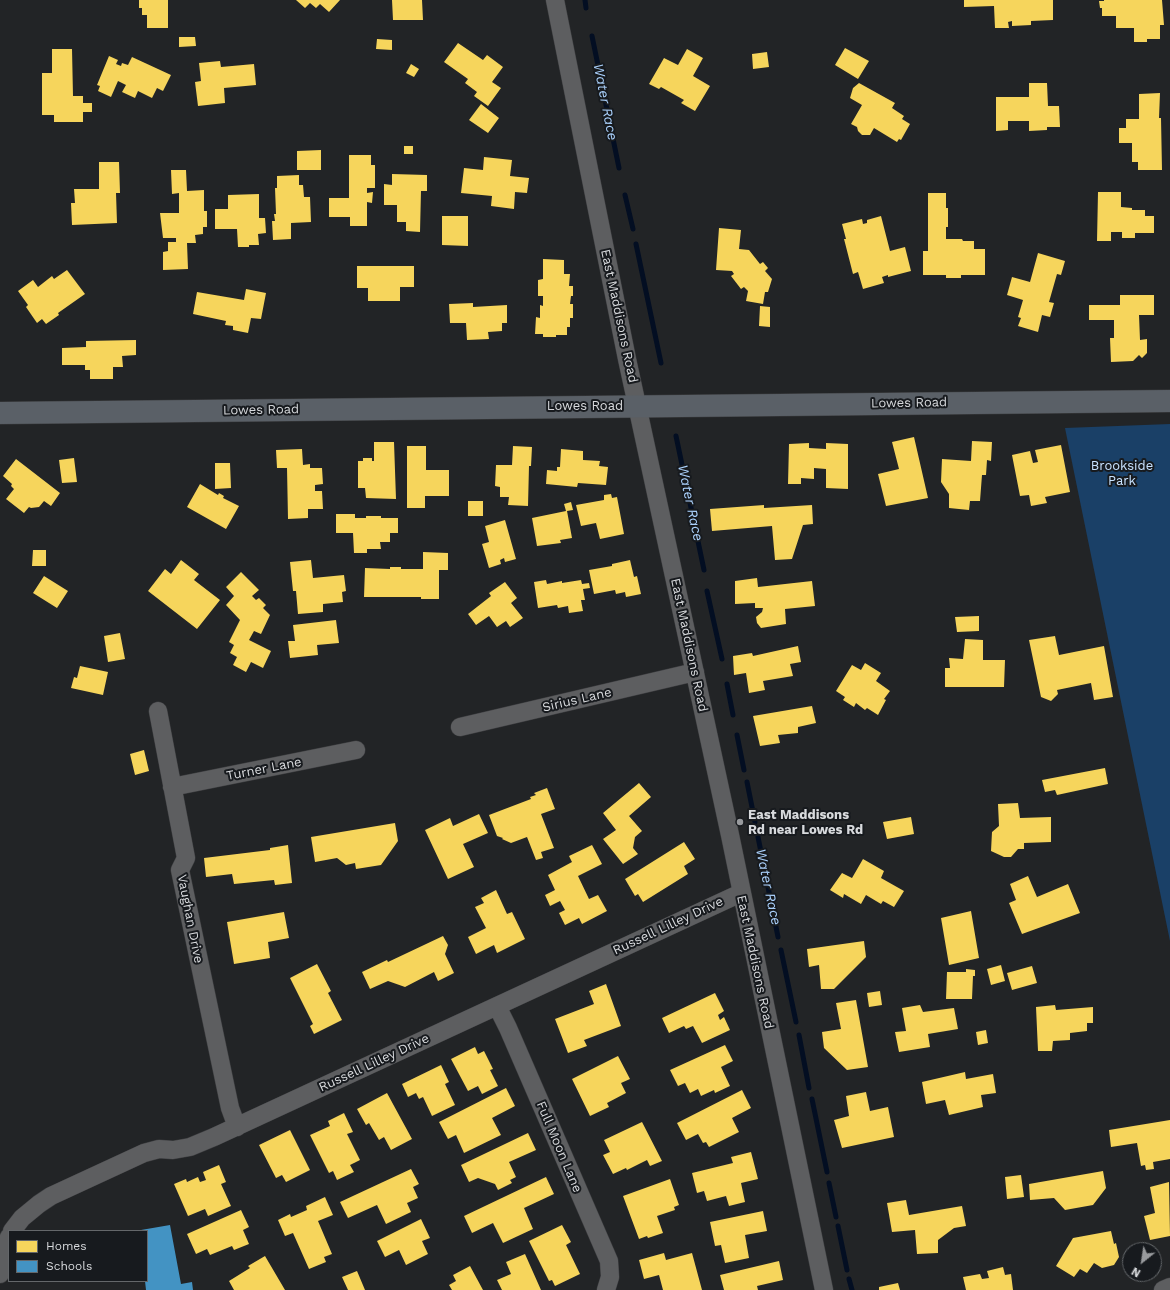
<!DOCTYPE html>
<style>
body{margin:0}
#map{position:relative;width:1170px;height:1290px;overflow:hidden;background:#222426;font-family:"Work Sans",sans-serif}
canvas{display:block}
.legend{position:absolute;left:8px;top:1230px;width:140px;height:52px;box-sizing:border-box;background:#171a1e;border:1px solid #64676a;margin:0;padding:5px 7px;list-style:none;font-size:12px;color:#d8dadd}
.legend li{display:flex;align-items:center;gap:8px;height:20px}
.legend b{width:20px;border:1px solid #64676a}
.north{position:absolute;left:1122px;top:1242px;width:40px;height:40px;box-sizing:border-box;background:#171a1e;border:1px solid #64676a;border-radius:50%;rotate:210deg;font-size:11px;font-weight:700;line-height:16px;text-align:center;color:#d8dadd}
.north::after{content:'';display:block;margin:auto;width:14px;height:18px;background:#989a9d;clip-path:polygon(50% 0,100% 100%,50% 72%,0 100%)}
</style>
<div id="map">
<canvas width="1170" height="1290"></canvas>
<ul class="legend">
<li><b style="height:11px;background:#f6d55c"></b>Homes</li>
<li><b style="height:11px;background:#4393c3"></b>Schools</li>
</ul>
<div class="north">N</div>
</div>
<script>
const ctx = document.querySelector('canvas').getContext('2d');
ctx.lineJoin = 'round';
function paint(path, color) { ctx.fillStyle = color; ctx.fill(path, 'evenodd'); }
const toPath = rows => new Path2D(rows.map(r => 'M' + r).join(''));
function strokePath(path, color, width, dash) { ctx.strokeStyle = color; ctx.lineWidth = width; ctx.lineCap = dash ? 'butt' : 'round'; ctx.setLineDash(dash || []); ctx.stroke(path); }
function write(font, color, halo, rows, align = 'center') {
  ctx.font = font + ' "Work Sans",sans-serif'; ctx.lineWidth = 4; ctx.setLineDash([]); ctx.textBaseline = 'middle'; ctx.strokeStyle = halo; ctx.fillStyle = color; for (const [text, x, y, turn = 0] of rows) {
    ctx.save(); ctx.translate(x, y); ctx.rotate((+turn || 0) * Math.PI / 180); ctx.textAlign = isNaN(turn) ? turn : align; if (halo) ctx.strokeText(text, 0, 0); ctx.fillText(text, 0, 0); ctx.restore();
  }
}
const green = toPath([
 [1170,424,1170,941,1065,428]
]);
const homes = toPath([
 [139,0,168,0,168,28,147,28,147,15,142,15,142,8,139,8],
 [296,0,340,0,329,12,320,4,316,8,310,3,305,8],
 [392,0,422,0,423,20,393,20],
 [964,0,1053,0,1053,20,1031,21,1031,25,1012,26,1012,21,1008,22,1009,28,995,28,994,6,964,7],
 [1104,0,1162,0,1164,25,1160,25,1160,39,1147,39,1147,42,1134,42,1134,28,1116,28,1116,16,1102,16,1102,8,1100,8,1099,1,1104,1],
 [179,37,195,37,196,46,179,47],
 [377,39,392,40,392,50,376,49],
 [458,43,483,60,487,55,503,67,492,82,501,88,488,106,474,96,477,92,465,83,468,79,444,62],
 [845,48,869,61,858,79,835,65],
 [52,49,72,49,73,96,83,96,83,103,92,103,92,112,83,112,83,122,54,122,54,115,42,115,42,73,52,73],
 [687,49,703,58,693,76,710,86,695,111,681,103,684,100,661,87,659,89,649,84,664,58,678,65],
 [767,52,769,67,753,69,752,54],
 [109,56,118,60,116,64,121,66,122,63,128,65,132,57,171,75,163,91,157,88,152,98,138,91,135,98,122,92,126,85,118,81,111,97,98,91,100,86,97,85],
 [220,61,221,67,254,64,256,85,224,88,225,103,198,106,195,82,201,81,199,63],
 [411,64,419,69,414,77,406,73],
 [859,83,895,103,892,108,904,116,902,119,910,124,901,140,899,139,897,142,874,128,870,135,862,135,858,131,857,127,851,124,862,105,850,98,853,88],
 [1029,83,1047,83,1048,106,1059,106,1060,127,1047,127,1047,130,1029,131,1029,121,1008,121,1008,130,996,131,996,97,1029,97],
 [1160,93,1159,118,1161,118,1162,170,1138,170,1138,162,1132,162,1132,143,1119,143,1119,128,1126,128,1126,119,1139,119,1139,94],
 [481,104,499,118,488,133,469,120],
 [404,146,413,146,413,154,404,154],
 [321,150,321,170,297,170,297,151],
 [349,155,371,155,371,165,375,165,375,188,367,188,367,193,373,192,372,203,367,202,367,226,350,226,350,217,329,217,329,198,349,198],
 [484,157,512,160,510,176,529,178,527,193,515,192,514,209,491,206,492,196,461,193,464,168,483,170],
 [99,162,119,162,120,193,116,193,117,223,72,225,71,203,75,203,74,189,99,189],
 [171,170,186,170,187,191,204,190,204,211,207,211,207,227,203,227,203,234,195,235,196,243,187,243,188,269,163,270,163,252,168,251,168,242,176,242,176,238,163,238,160,213,179,213,179,193,172,194],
 [392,174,427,175,427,191,421,191,420,232,406,231,406,222,397,222,397,205,384,205,384,184,392,185],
 [299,175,299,185,303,185,304,197,310,197,311,222,291,223,291,239,273,240,272,221,275,221,274,214,276,214,275,188,277,188,277,176],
 [1098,192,1121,192,1121,207,1132,208,1132,210,1145,210,1145,216,1154,216,1154,233,1135,233,1135,238,1122,238,1122,232,1111,232,1111,241,1097,241],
 [928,193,946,193,946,208,948,208,948,227,946,227,946,239,962,239,963,241,974,241,974,249,985,249,985,275,961,275,961,278,946,278,946,275,923,275,923,251,928,251],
 [259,194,259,218,265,218,266,233,258,234,259,245,249,245,249,247,238,247,237,229,215,229,215,209,228,209,228,195],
 [442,216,468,216,468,246,442,245],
 [881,216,890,251,905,247,911,271,888,277,888,275,882,277,884,283,863,289,858,272,853,274,844,239,846,239,842,224,862,219,863,224,867,223,867,220],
 [719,228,741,230,739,249,749,250,760,264,763,262,768,268,765,271,772,279,768,292,765,292,763,304,746,301,748,291,744,287,741,289,731,276,734,274,732,271,716,270],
 [1038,253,1065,261,1061,275,1057,274,1049,302,1054,303,1050,317,1042,315,1038,332,1018,326,1021,318,1018,317,1023,300,1007,295,1012,277,1030,282],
 [543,259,564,260,564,274,570,274,569,286,573,286,573,296,571,296,570,304,573,304,573,318,570,318,570,327,567,327,567,335,556,335,556,337,543,337,543,334,535,334,536,317,540,318,540,305,543,306,543,296,538,296,538,280,543,279],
 [357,266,414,266,414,287,400,287,400,301,368,301,368,288,357,288],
 [67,270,85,294,58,313,59,315,46,324,42,319,37,323,26,307,28,305,18,291,33,280,38,287,52,276,54,279],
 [246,289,266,293,261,319,251,318,248,333,233,330,233,326,225,325,226,321,193,314,197,292,244,300],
 [1120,295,1154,295,1154,315,1139,315,1140,340,1147,339,1147,353,1142,358,1139,355,1133,361,1111,362,1110,338,1114,338,1114,320,1089,320,1089,305,1120,305],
 [473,303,473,307,507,305,507,323,502,323,502,331,488,332,489,339,467,340,466,323,450,323,449,304],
 [760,306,770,307,770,327,759,326],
 [136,340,136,355,122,356,123,367,113,367,113,379,90,379,90,370,85,370,85,365,62,365,62,348,86,347,86,341],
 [914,437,928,498,886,506,878,474,899,469,892,442],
 [972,441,992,442,991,461,987,460,986,475,982,475,980,501,970,501,969,510,949,508,949,494,941,482,942,459,971,461],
 [374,442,394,442,396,499,366,498,365,488,358,488,358,461,363,461,363,458,372,458,372,461,374,461],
 [809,443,809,448,826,449,826,443,848,444,848,489,826,488,826,469,814,468,814,479,801,478,801,484,788,484,789,444],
 [1061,445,1070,492,1045,497,1047,503,1031,506,1029,495,1020,496,1012,455,1030,451,1033,463,1038,462,1035,450],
 [407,446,426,446,426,470,449,470,449,496,425,496,425,508,407,508],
 [513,446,532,447,531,466,529,466,528,506,508,505,509,497,500,497,500,487,495,486,496,465,512,465],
 [302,449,303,465,310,464,310,468,322,468,323,484,315,485,315,491,322,491,323,509,308,509,308,518,288,519,287,468,277,468,276,450],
 [561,449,583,451,583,460,600,461,599,466,608,467,606,485,578,483,577,487,546,484,547,470,557,471,557,467,560,467],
 [74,458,77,482,62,483,59,460],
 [16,459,60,493,51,506,44,501,39,507,31,508,29,507,24,513,6,499,14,489,11,486,12,484,3,476],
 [215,463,230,463,231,488,215,489],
 [200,484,218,495,219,493,224,496,223,498,239,506,226,529,187,507],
 [611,494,612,498,617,497,624,534,600,539,596,523,581,526,576,505,604,500,604,495],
 [468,501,483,501,483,516,468,516],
 [571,502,573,510,567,511,572,538,560,540,561,543,537,546,532,518,566,511,564,504],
 [764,505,764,508,812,505,813,524,803,525,792,559,775,560,772,526,712,531,710,509],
 [336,514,355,514,355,518,366,518,366,516,381,516,381,518,398,518,398,533,390,533,390,542,380,542,381,549,367,549,367,553,354,553,353,533,336,533],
 [505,520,516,559,505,562,504,558,500,560,501,564,489,568,482,544,489,542,485,526],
 [33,550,46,550,46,566,32,566],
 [423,552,448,553,448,570,439,570,439,599,421,599,421,597,364,597,365,568,390,569,390,567,401,567,401,569,423,569],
 [181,560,199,574,194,580,220,600,197,629,148,591,165,569,171,574],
 [311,560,313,578,344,575,346,591,342,592,343,602,323,604,323,612,298,614,296,591,293,591,290,562],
 [630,560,634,577,637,576,641,594,626,597,625,592,616,594,615,590,594,594,589,570,612,566,612,564],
 [241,572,259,590,252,596,256,600,259,598,266,605,263,608,270,615,261,634,254,631,249,640,271,651,263,668,251,662,246,672,233,665,237,657,230,653,234,645,229,642,240,620,226,605,234,596,226,587],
 [44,576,68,591,57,608,33,593],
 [757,578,758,587,812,581,815,606,785,609,786,624,761,628,757,623,756,617,762,612,763,608,755,608,755,603,735,604,735,581],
 [546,580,547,584,562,581,562,583,581,580,582,584,589,583,590,588,583,589,585,600,581,600,583,611,569,613,568,606,558,608,557,605,538,608,534,582],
 [505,582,517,598,511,603,523,618,510,627,506,621,497,627,489,616,476,625,468,614,491,596,489,593],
 [979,616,979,631,957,632,955,617],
 [336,620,339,643,317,645,318,655,290,658,288,641,295,641,293,625],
 [120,633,125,659,108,662,104,636],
 [1055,636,1059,655,1104,646,1113,697,1094,700,1091,683,1057,690,1058,694,1051,701,1041,697,1029,640],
 [965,639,983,640,983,660,1005,660,1004,687,945,687,945,668,950,668,949,658,963,659],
 [798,646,801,662,790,664,793,676,763,681,765,690,749,693,746,673,734,675,733,656,752,653,753,656],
 [865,663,881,673,876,681,890,691,884,699,886,700,878,715,867,708,865,710,856,703,854,707,843,700,845,697,836,691,852,665,861,670],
 [80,666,108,672,103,695,71,688,74,677,77,678],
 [812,706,816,723,798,727,798,733,778,735,780,743,760,746,753,716],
 [144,750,149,771,135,775,130,754],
 [1105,768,1108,784,1057,795,1055,790,1045,792,1042,780],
 [639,783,651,797,629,816,642,831,635,837,633,848,638,854,623,864,603,839,616,830,603,813],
 [547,788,555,809,541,814,554,848,541,852,543,858,536,860,527,837,511,843,502,839,503,838,497,836,489,815,531,799,530,797,536,795,534,793],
 [1018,803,1020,818,1051,817,1051,842,1024,843,1024,849,1018,849,1011,857,1004,857,991,851,992,832,999,826,998,804],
 [479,814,488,833,463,844,474,867,448,879,425,830,450,818,453,826],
 [911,817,914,834,887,839,883,822],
 [395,823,398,841,381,865,356,869,355,863,346,865,337,858,315,862,311,837],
 [684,842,695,859,684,866,688,874,643,902,638,894,635,896,625,879],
 [288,845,292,883,275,885,274,880,234,884,232,874,206,877,204,858,270,850,270,848],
 [592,845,602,864,578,876,589,899,598,895,607,911,582,924,579,918,565,925,559,913,565,910,560,901,550,906,545,895,555,890,548,875,572,862,569,856],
 [863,859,884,871,881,878,904,891,894,907,883,901,881,904,866,895,861,904,844,894,843,898,830,890,842,873,852,878],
 [1028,876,1037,897,1068,884,1080,913,1022,934,1009,903,1016,900,1010,884],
 [496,890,507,914,512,912,525,939,497,953,494,945,476,954,468,937,486,928,475,907,484,903,481,898],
 [971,911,979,958,949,965,941,918],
 [284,912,289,938,268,942,270,958,234,964,227,922],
 [443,936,448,945,445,954,454,973,438,981,434,972,405,987,388,981,370,989,362,972,387,960,388,962],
 [864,941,866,957,834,989,821,989,819,965,809,967,807,949],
 [317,964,331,991,328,993,342,1020,314,1034,310,1026,313,1024,290,978],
 [1001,965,1005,981,991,985,987,969],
 [1032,966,1037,983,1012,990,1007,973],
 [966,969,975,970,975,976,973,976,972,999,946,999,947,972,966,972],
 [606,984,621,1026,584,1040,587,1046,568,1053,555,1019,594,1004,589,991],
 [880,991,882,1005,869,1007,867,993],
 [715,993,724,1011,718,1015,720,1020,724,1017,730,1030,702,1043,693,1026,686,1029,684,1026,669,1033,662,1018],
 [856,1000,868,1067,847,1070,824,1048,822,1032,841,1029,836,1003],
 [920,1005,923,1012,954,1008,958,1029,928,1034,930,1047,899,1052,895,1032,906,1031,902,1008],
 [1055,1005,1056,1010,1093,1007,1093,1023,1087,1023,1087,1031,1070,1033,1070,1040,1053,1041,1052,1051,1038,1051,1036,1007],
 [986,1030,988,1043,978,1045,976,1032],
 [725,1045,733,1061,721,1067,730,1086,715,1093,714,1090,701,1096,698,1089,690,1093,685,1083,678,1086,670,1070],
 [475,1047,478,1054,484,1051,493,1069,490,1070,498,1086,482,1094,478,1086,468,1091,451,1059],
 [618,1056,630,1079,621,1083,626,1093,607,1103,609,1107,590,1116,572,1079],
 [441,1065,449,1082,445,1084,455,1105,432,1116,423,1097,419,1099,416,1093,408,1097,402,1084],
 [965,1072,966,1079,993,1074,996,1093,981,1095,983,1107,949,1115,945,1100,926,1104,922,1082],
 [506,1088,515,1106,492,1118,501,1135,464,1153,456,1135,448,1139,439,1122],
 [742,1090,751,1108,732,1118,739,1132,709,1147,706,1142,703,1143,698,1134,686,1140,677,1123],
 [866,1092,870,1111,888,1107,894,1137,842,1148,834,1120,849,1116,846,1096],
 [387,1093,412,1139,391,1150,384,1137,379,1140,369,1123,366,1125,357,1109],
 [344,1113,353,1132,347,1134,360,1160,350,1165,354,1172,337,1180,333,1171,329,1173,310,1135,330,1126,328,1121],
 [1170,1120,1170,1159,1153,1162,1154,1169,1146,1170,1145,1165,1141,1166,1137,1143,1111,1147,1109,1130],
 [642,1122,662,1161,650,1166,647,1160,627,1170,626,1168,613,1174,603,1155,610,1152,604,1140],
 [290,1130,310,1170,286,1182,282,1175,276,1178,259,1145],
 [528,1133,536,1150,509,1162,516,1177,510,1180,512,1183,498,1190,495,1184,478,1178,469,1182,461,1165],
 [751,1152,758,1179,741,1183,745,1202,729,1206,726,1196,707,1201,704,1191,697,1193,692,1173,733,1163,731,1157],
 [219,1165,226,1182,221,1184,231,1206,208,1216,205,1209,188,1216,174,1184,186,1179,187,1182,198,1177,200,1182,206,1180,203,1172],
 [411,1169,419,1184,413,1187,418,1198,407,1203,411,1212,386,1224,377,1205,348,1218,340,1202],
 [1103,1171,1106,1188,1093,1205,1065,1210,1054,1198,1030,1200,1029,1184],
 [1021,1175,1024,1197,1007,1199,1005,1177],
 [546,1177,554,1194,524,1208,533,1229,503,1243,493,1223,472,1233,464,1216],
 [670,1179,679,1205,674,1207,675,1210,657,1216,663,1233,648,1238,647,1236,639,1239,623,1196],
 [1169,1182,1170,1236,1150,1240,1144,1216,1155,1213,1150,1187],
 [325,1197,333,1215,318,1221,332,1254,324,1257,326,1262,309,1269,293,1233,285,1236,278,1220,290,1214,291,1217,307,1210,306,1206],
 [906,1200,909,1215,962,1206,966,1226,954,1228,938,1240,938,1253,917,1254,915,1230,892,1232,887,1203],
 [241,1210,249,1227,243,1230,249,1244,234,1250,232,1246,210,1255,207,1249,196,1254,187,1234],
 [763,1211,767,1231,745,1235,749,1258,725,1263,721,1245,715,1246,710,1222],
 [421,1219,430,1238,422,1241,428,1254,406,1265,399,1250,385,1257,377,1241],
 [562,1225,571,1242,566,1245,580,1274,555,1286,552,1280,549,1281,529,1241],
 [1111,1231,1114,1244,1116,1243,1119,1257,1114,1265,1102,1268,1094,1263,1087,1273,1080,1269,1074,1277,1056,1266,1073,1238],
 [664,1253,666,1260,692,1253,702,1290,663,1290,659,1275,644,1279,639,1260],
 [525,1254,541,1290,502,1290,497,1280,511,1274,506,1262],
 [265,1256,285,1290,234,1290,229,1281,250,1268,248,1266],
 [779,1261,783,1280,757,1286,758,1290,724,1290,720,1275],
 [470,1266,483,1290,452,1290,449,1285,456,1281,453,1275],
 [1003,1267,1005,1275,1011,1274,1013,1290,966,1290,963,1277,980,1274,982,1279,989,1278,987,1271],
 [357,1271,365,1290,348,1290,342,1277],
 [898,1283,900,1290,879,1290,879,1287]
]);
const schools = toPath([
 [170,1225,181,1284,192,1282,193,1290,146,1290,145,1281,147,1281,147,1231,141,1230]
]);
const stream = toPath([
 [585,0,586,8],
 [592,36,619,168],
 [625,195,633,229],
 [636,244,661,363],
 [676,436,704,570],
 [707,591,722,659],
 [727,684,733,715],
 [737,735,744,770],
 [747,782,755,822],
 [758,837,778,937],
 [781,950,796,1022],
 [799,1035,809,1088],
 [812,1099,827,1172],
 [829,1183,836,1217],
 [838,1226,847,1270],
 [849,1279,852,1290]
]);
const minor = toPath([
 [555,0,627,359,730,835,824,1290],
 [158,711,186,858,180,870,230,1108,237,1127],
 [460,727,695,672],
 [172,787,356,750],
 [497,1006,508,1028,609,1261,610,1277,606,1290],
 [12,1231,22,1218,39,1204,51,1196,144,1153,159,1149,173,1150,190,1147,214,1137,741,893],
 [0,1274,3,1254,9,1237],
 [1163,1290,1170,1287]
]);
const major = toPath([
 [0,413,1170,401]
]);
const markers = [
 [740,822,4,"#989a9d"]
];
const streetNames = [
 ["East Maddisons Road",619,316,78],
 ["Lowes Road",909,403,-1],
 ["Lowes Road",585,406],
 ["Lowes Road",261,410,-1],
 ["East Maddisons Road",689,645,78],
 ["Sirius Lane",577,700,-13],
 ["Turner Lane",264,769,-11],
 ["Vaughan Drive",190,919,79],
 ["Russell Lilley Drive",668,926,-25],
 ["East Maddisons Road",755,962,78],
 ["Russell Lilley Drive",374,1063,-25],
 ["Full Moon Lane",559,1147,67]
];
const parkNames = [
 ["Brookside",1122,466],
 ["Park",1122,481]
];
const poiNames = [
 ["East Maddisons",748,815],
 ["Rd near Lowes Rd",748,830]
];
const waterNames = [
 ["Water Race",605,102,79],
 ["Water Race",690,503,78],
 ["Water Race",768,887,78]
];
paint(green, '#1a4067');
paint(homes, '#f6d55c');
paint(schools, '#4393c3');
strokePath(stream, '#030e22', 5);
strokePath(minor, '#3d3e40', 19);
strokePath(major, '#3d3e40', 23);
strokePath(minor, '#5d5e60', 18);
strokePath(major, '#5a6067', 22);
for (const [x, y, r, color] of markers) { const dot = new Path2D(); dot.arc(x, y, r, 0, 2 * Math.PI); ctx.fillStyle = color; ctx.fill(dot); strokePath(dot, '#171a1e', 1.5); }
write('13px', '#d8dadd', '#171a1e', streetNames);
write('13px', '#c8e2ff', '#171a1e', parkNames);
write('bold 13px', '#d8dadd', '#171a1e', poiNames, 'left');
write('italic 14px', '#aad0fb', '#171a1e', waterNames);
</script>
